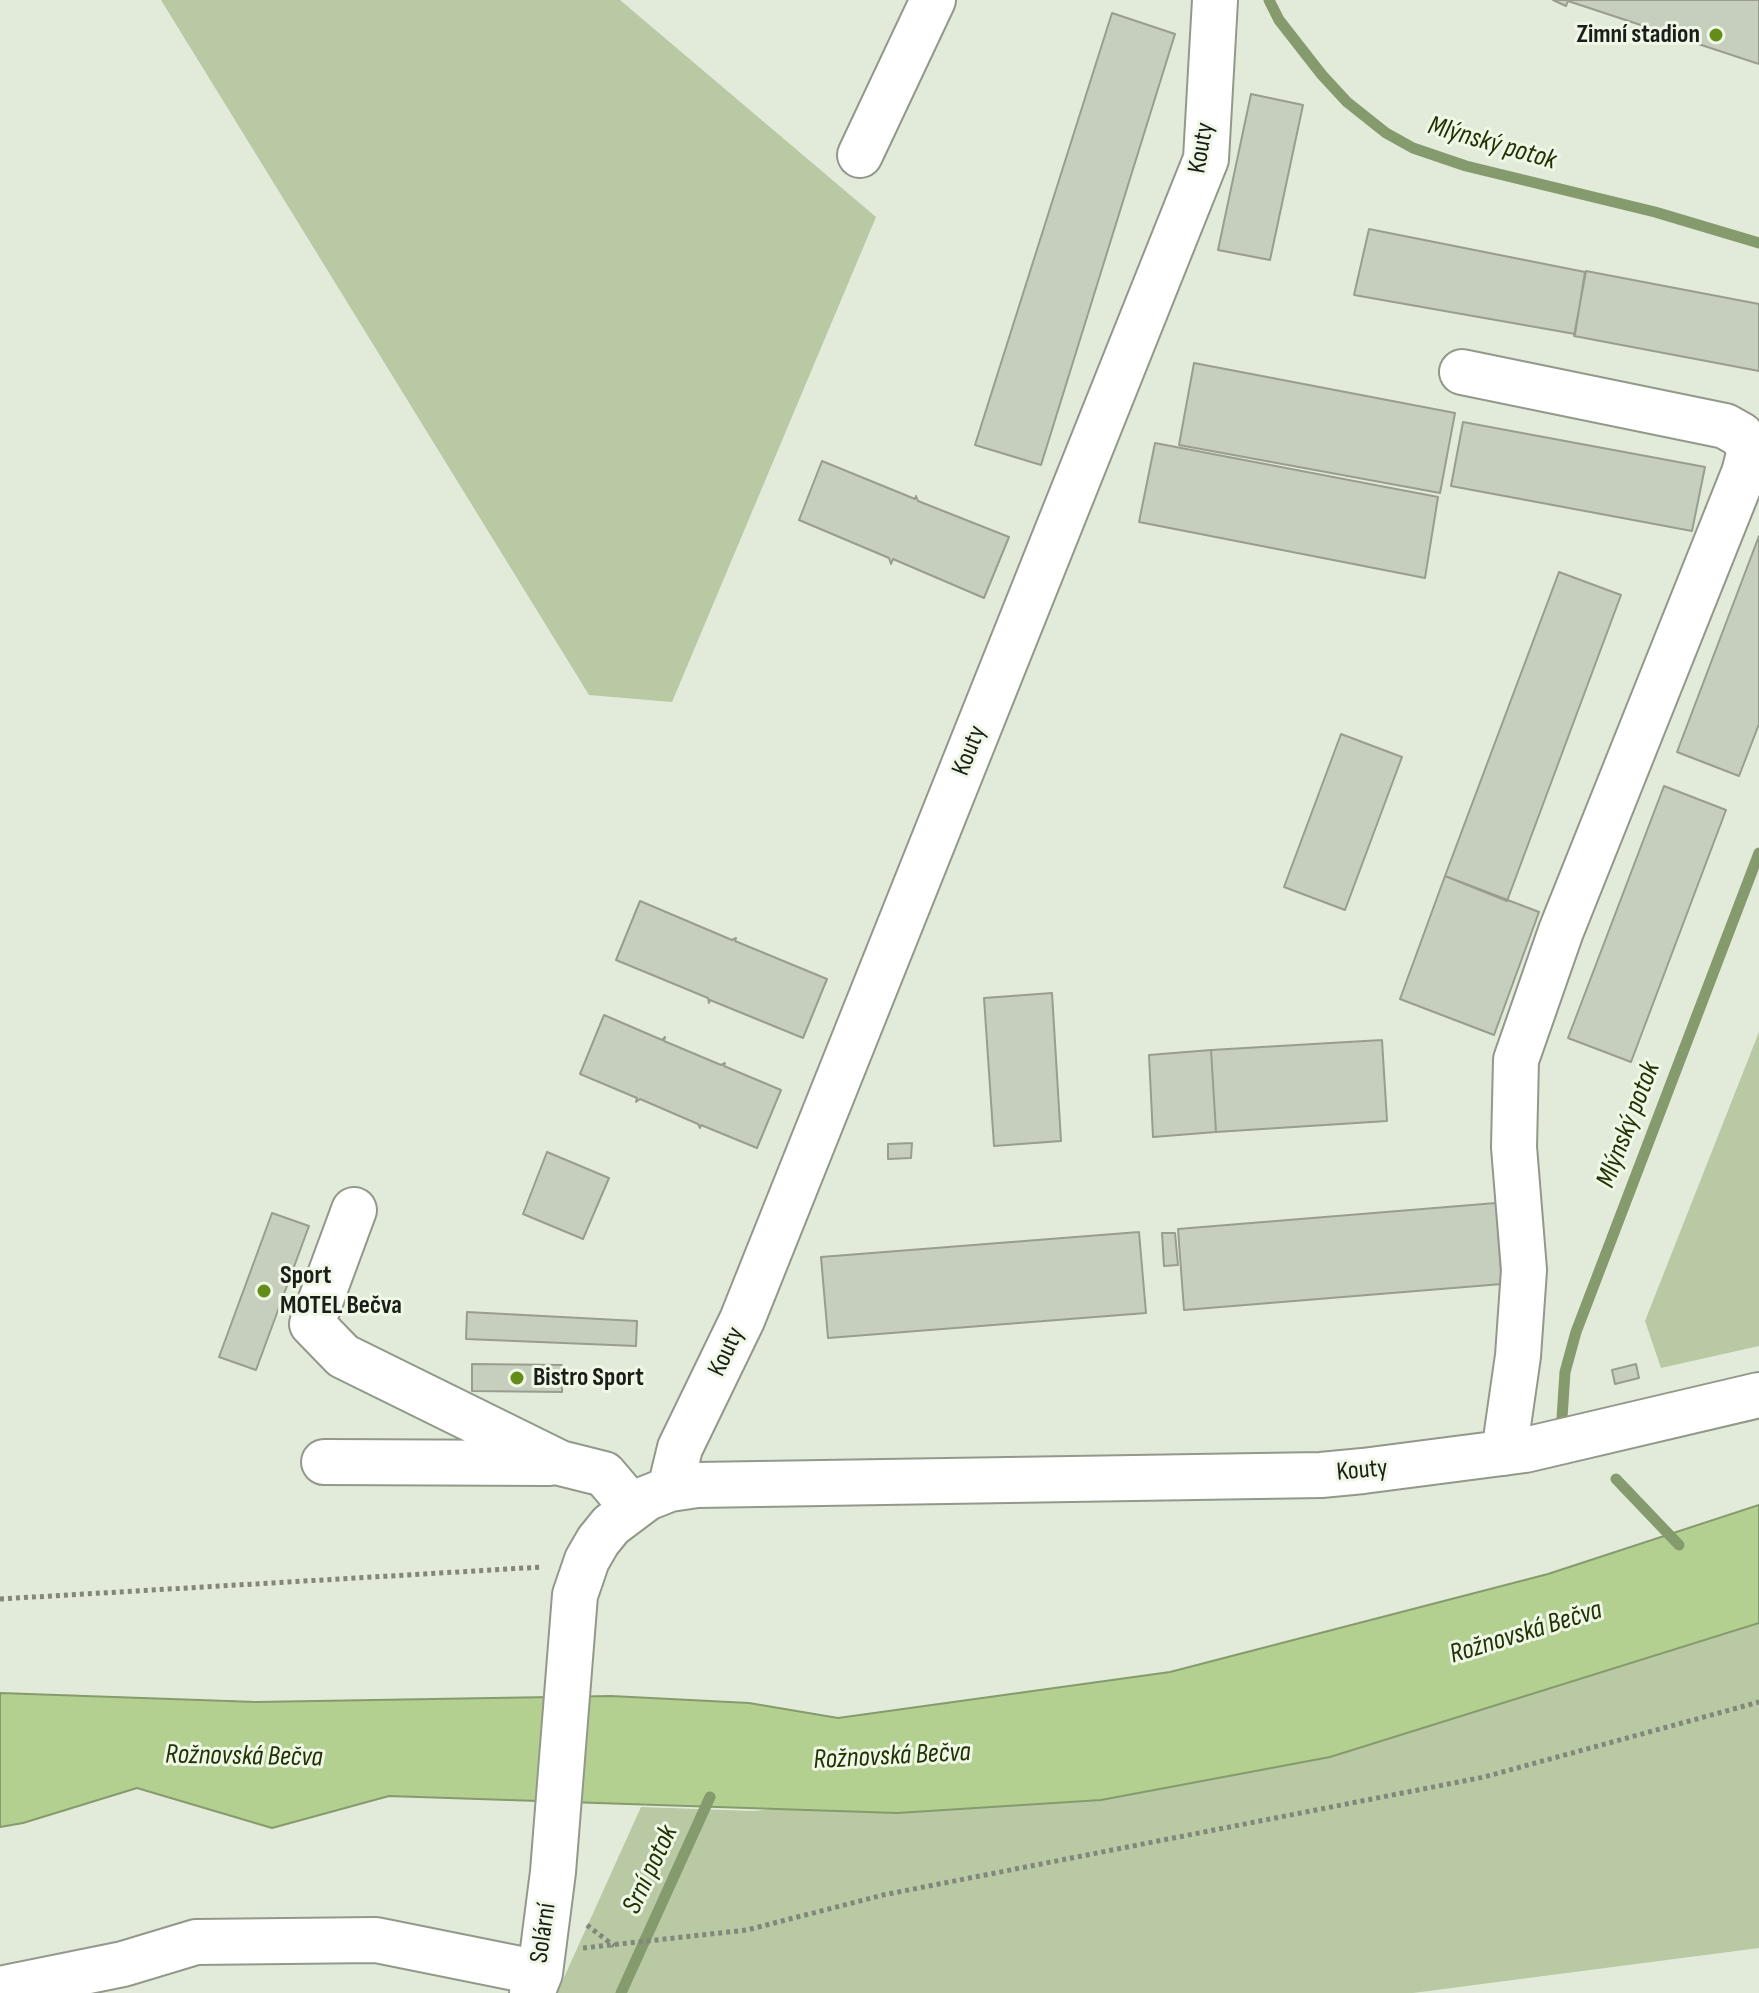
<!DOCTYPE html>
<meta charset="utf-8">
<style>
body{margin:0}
canvas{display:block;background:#e2ead9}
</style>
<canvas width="1759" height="1993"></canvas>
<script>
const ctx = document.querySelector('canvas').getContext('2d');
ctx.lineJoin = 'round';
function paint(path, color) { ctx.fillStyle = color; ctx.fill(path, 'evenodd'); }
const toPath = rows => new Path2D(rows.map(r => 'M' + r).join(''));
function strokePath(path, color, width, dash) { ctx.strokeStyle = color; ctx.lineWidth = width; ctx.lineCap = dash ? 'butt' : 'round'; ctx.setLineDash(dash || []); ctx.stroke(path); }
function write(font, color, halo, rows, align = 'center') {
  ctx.font = font + ' "Sofia Sans Condensed",sans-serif'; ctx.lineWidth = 6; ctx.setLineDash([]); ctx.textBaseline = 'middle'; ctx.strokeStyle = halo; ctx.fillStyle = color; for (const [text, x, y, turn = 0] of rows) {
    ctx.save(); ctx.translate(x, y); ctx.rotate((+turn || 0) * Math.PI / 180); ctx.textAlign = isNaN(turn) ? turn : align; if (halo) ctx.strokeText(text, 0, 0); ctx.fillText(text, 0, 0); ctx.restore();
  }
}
const green = toPath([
 [161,0,620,0,876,217,672,702,589,695],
 [1759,1032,1759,1346,1661,1368,1645,1321],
 [1759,1623,1759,1948,1413,1993,557,1993,641,1807,753,1811,1330,1757]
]);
const water = toPath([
 [1759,1505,1759,1623,1330,1757,1101,1800,897,1813,389,1796,272,1828,137,1788,23,1823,0,1827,0,1693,256,1702,611,1696,749,1703,838,1718,1170,1672,1548,1574,1759,1505]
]);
const stream = toPath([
 [1269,0,1279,20,1322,75,1347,102,1386,133,1413,148,1466,166,1655,212,1759,243],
 [1562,1418,1565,1372,1576,1332,1759,853],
 [1616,1479,1679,1545],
 [621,1993,710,1797]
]);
const building = toPath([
 [1553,0,1759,0,1759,64,1568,1,1566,6,1553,0],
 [1112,13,1175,34,1041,465,975,445,1112,13],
 [1251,94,1303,105,1270,260,1218,250,1251,94],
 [1369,229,1585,272,1575,334,1354,295,1369,229],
 [1586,271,1759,304,1759,371,1574,336,1586,271],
 [1194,363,1455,413,1440,493,1179,445,1194,363],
 [1463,422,1705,467,1692,531,1451,486,1463,422],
 [1155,443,1438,497,1425,578,1139,522,1155,443],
 [822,461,915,499,916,496,918,501,1009,537,984,598,893,559,891,564,889,558,799,520,822,461],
 [1759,536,1759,724,1739,776,1677,752,1759,536],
 [1559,572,1621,595,1507,901,1445,876,1559,572],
 [1341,734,1402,757,1345,910,1284,887,1341,734],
 [1664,786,1726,810,1631,1062,1568,1038,1664,786],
 [1445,876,1539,912,1494,1035,1400,999,1445,876],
 [640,901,732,940,736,938,735,941,827,979,803,1038,710,1000,709,1003,708,998,616,960,640,901],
 [1052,993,1061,1141,994,1146,984,998,1052,993],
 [604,1015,662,1040,665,1037,664,1041,721,1065,725,1063,724,1066,781,1090,757,1148,701,1125,700,1128,698,1124,640,1099,636,1102,637,1098,580,1074,604,1015],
 [1382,1040,1387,1121,1216,1132,1211,1050,1382,1040],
 [1211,1050,1216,1132,1153,1137,1149,1055,1211,1050],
 [912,1143,911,1158,888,1159,888,1144,912,1143],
 [547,1152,609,1178,583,1239,523,1214,547,1152],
 [1496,1203,1502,1284,1184,1310,1178,1229,1496,1203],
 [272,1213,309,1226,256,1370,219,1357,272,1213],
 [1139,1232,1146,1313,828,1338,821,1257,1139,1232],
 [1162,1233,1175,1233,1178,1265,1164,1266,1162,1233],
 [467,1312,637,1321,636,1346,466,1339,467,1312],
 [472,1364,562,1365,562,1392,472,1391,472,1364],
 [1636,1364,1639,1378,1615,1384,1612,1370,1636,1364]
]);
const path = toPath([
 [0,1599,542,1567],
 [587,1925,614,1946],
 [583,1948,747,1930,883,1895,1484,1777,1759,1702]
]);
const minor = toPath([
 [860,155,933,0],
 [1462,372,1725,426,1741,435,1750,450,1744,473,1561,931,1516,1060,1514,1147,1524,1270,1518,1356,1504,1453],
 [354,1210,312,1324,343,1356,560,1463,604,1474,632,1507],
 [324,1462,550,1463],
 [670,1489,680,1448,742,1320,1206,159,1215,0],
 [0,1989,123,1964,196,1942,376,1940,540,1973],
 [532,1993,540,1973,553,1872,575,1595,587,1560,598,1541,611,1525,647,1498,670,1489,697,1485,1321,1475,1363,1471,1525,1450,1759,1395]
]);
const markers = [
 [1716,35,8,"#648c19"],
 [264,1291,8,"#648c19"],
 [517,1378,8,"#648c19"]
];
const poiNames = [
 ["Zimní stadion",1700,35,"right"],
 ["Sport",280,1276],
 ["MOTEL Bečva",280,1306],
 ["Bistro Sport",533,1378]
];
const streetNames = [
 ["Kouty",1202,148,-80],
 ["Kouty",970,751,-68],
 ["Kouty",727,1352,-65],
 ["Kouty",1362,1471,-5],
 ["Solární",544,1933,-82]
];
const waterNames = [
 ["Mlýnský potok",1492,144,16],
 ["Mlýnský potok",1629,1125,-69],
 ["Rožnovská Bečva",1526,1633,-17],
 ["Rožnovská Bečva",244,1757,1],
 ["Rožnovská Bečva",892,1757,-3],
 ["Srní potok",651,1870,-65]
];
paint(green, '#b8c9a4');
paint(water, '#b4d091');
strokePath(water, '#869b6d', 2);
strokePath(stream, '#869b6d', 11);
paint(building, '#c6cebe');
strokePath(building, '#979e8f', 2);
strokePath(minor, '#92998a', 48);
strokePath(path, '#82877b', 5, [4, 4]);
strokePath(minor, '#fff', 44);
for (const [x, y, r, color] of markers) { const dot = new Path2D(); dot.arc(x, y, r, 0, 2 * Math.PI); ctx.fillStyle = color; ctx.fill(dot); strokePath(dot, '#eff7e6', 3); }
write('bold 26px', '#1b1e18', '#eff7e6', poiNames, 'left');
write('26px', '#1b1e18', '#eff7e6', streetNames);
write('italic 28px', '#213203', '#eff7e6', waterNames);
</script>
